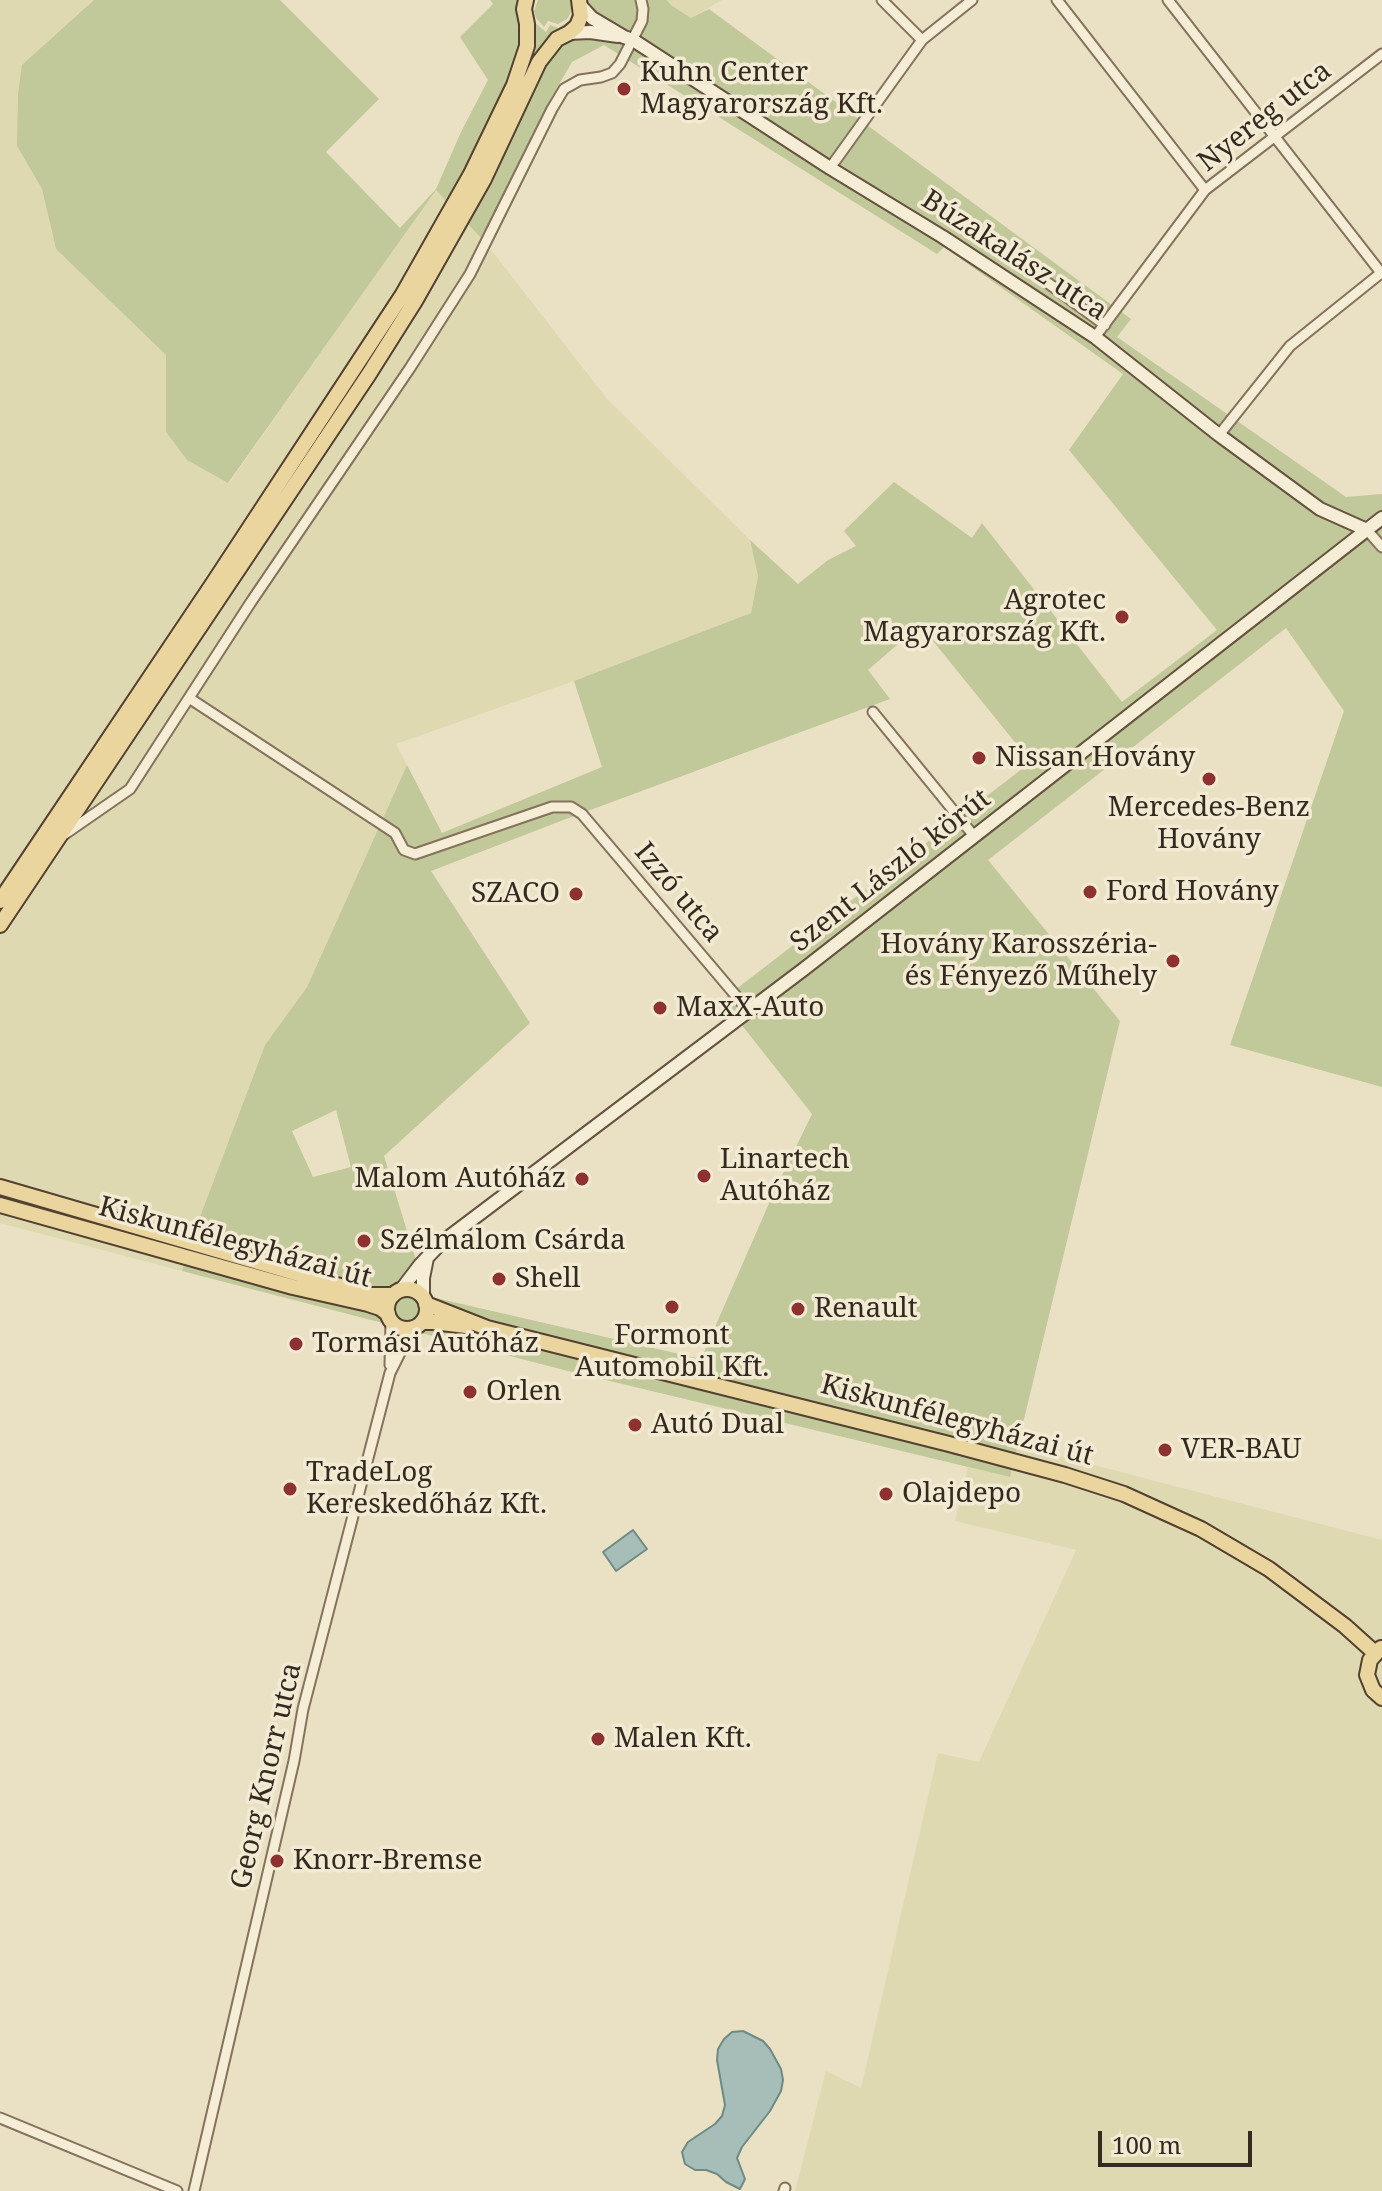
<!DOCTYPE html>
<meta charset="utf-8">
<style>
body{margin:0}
#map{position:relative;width:1382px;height:2191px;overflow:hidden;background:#eae0c4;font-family:"Noto Serif",serif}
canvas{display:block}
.scale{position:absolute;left:1098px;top:2131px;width:154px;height:36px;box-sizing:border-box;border:4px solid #352a1f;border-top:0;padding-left:10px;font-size:24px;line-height:28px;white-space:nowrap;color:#352a1f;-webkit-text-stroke:6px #f3ead3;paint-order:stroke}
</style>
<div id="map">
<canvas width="1382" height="2191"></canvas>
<div class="scale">100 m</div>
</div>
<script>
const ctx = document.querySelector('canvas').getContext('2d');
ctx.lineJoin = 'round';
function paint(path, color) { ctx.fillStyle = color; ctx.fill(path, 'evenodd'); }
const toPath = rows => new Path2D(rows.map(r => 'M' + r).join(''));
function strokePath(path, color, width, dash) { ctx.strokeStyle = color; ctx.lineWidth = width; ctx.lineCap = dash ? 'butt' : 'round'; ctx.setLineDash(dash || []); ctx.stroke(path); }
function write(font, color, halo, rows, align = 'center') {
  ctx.font = font + ' "Noto Serif",serif'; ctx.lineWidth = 7; ctx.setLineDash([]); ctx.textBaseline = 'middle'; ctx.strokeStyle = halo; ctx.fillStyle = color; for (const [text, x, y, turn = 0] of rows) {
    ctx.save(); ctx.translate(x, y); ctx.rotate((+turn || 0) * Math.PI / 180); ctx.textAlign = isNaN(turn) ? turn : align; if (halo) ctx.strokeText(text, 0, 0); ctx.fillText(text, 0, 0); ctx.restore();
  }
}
const farmland = toPath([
 [0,0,94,0,73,20,17,146,42,189,56,249,166,355,166,432,187,460,229,483,436,189,485,242,607,399,750,540,758,576,751,613,574,681,396,744,407,765,307,987,265,1045,195,1230,182,1271,0,1223],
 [667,0,722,0,691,18,671,5],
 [1017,1445,1382,1540,1382,2191,795,2191,826,2071,861,2088,938,1753,979,1762,1076,1550,955,1521,968,1467,1009,1477]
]);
const green = toPath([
 [94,0,280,0,379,99,326,152,400,228,436,189,461,132,488,80,460,37,493,4,490,0,534,0,531,10,533,21,546,32,550,25,558,28,569,21,574,8,572,0,667,0,671,5,691,18,709,9,1131,319,1117,337,1346,497,1382,494,1382,1087,1230,1045,1344,711,1286,628,988,860,1120,1021,1010,1477,564,1370,182,1271,195,1230,265,1045,307,987,407,765,442,833,602,767,574,681,751,613,758,576,750,540,798,584,828,560,856,546,844,531,894,482,972,538,982,523,1122,702,1217,630,1069,450,1123,374,944,247,937,254,604,45,572,62,551,98,485,242,436,190,228,483,187,460,166,432,166,355,56,249,42,189,17,146,18,93,22,65],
 [920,625,1031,762,722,1000,812,1114,774,1192,701,1359,427,1296,384,1156,530,1023,431,871,566,819,890,699,868,670],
 [336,1110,351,1167,313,1177,292,1131],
 [538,0,570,0,572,5,570,14,567,19,558,24,548,21,544,27,536,18,534,11]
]);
const water = toPath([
 [633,1530,647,1549,616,1571,603,1552,633,1530],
 [743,2031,763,2041,770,2049,781,2069,783,2080,781,2091,770,2111,742,2147,737,2158,745,2179,740,2189,726,2182,717,2174,706,2170,695,2170,685,2164,682,2152,688,2142,715,2124,722,2116,725,2105,717,2060,718,2049,724,2039,732,2032,743,2031]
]);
const street = toPath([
 [882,0,922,40],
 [1057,0,1205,190],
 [1168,0,1382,274],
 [830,168,922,40,972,0],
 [935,200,1105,325],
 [1095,337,1205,190,1382,54],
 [1219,435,1290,346,1381,273],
 [1367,530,1382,547],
 [189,698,395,833,404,850,415,854,552,807,571,807,582,814,748,1010],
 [873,712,974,836],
 [65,834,130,789,251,602,410,368,470,274,552,109,564,89,580,80,601,77,612,73,620,64,642,21,643,9,641,0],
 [390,1365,391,1322],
 [0,2118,177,2191],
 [194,2191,294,1761,303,1709,390,1373,412,1329],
 [784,2191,785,2188]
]);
const secondary = toPath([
 [580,5,592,18,624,37,633,40,830,168,943,237,1095,337,1219,435,1320,509,1367,530],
 [569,33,590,32,618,36],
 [401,1290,420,1265,441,1243,804,969,1382,518],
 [423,1297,423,1278,427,1258]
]);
const primary = toPath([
 [0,901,214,582,403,294,471,174,514,85,527,46,527,24,524,9,526,0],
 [0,925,369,374,415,301,484,179,539,62,557,39,569,33,577,26,581,16,579,0],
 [0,1187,371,1295,393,1295],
 [0,1205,293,1287,368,1304,380,1308,388,1314],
 '387 1309a20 20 0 1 1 40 0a20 20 0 1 1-40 0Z',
 [426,1304,487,1328,949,1444,1065,1475,1124,1494,1201,1529,1269,1569,1345,1626,1375,1653],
 [422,1322,433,1322,466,1326],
 [1381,1648,1370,1660,1367,1675,1373,1690,1382,1698]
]);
const markers = [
 [624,89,8,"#8e3231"],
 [1122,617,8,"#8e3231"],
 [979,758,8,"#8e3231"],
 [1209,779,8,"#8e3231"],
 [1090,892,8,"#8e3231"],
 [576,894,8,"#8e3231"],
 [1173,961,8,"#8e3231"],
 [660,1008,8,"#8e3231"],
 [704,1176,8,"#8e3231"],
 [582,1179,8,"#8e3231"],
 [364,1241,8,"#8e3231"],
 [499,1279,8,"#8e3231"],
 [672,1307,8,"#8e3231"],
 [798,1309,8,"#8e3231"],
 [296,1344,8,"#8e3231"],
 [470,1392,8,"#8e3231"],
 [635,1425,8,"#8e3231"],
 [1165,1450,8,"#8e3231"],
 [290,1489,8,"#8e3231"],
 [886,1494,8,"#8e3231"],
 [598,1739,8,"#8e3231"],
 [277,1861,8,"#8e3231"]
];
const poiNames = [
 ["Kuhn Center",640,73],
 ["Magyarország Kft.",640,105],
 ["Agrotec",1106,601,"right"],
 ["Magyarország Kft.",1106,633,"right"],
 ["Nissan Hovány",995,758],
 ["Mercedes-Benz",1209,808,"center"],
 ["Hovány",1209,840,"center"],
 ["Ford Hovány",1106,892],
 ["SZACO",560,894,"right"],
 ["Hovány Karosszéria-",1157,945,"right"],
 ["és Fényező Műhely",1157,977,"right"],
 ["MaxX-Auto",676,1008],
 ["Linartech",720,1160],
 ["Autóház",720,1192],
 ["Malom Autóház",566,1179,"right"],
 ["Szélmalom Csárda",380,1241],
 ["Shell",515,1279],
 ["Renault",814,1309],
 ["Formont",672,1336,"center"],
 ["Automobil Kft.",672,1368,"center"],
 ["Tormási Autóház",312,1344],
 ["Orlen",486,1392],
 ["Autó Dual",651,1425],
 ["VER-BAU",1181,1450],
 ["TradeLog",306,1473],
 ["Kereskedőház Kft.",306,1505],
 ["Olajdepo",902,1494],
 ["Malen Kft.",614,1739],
 ["Knorr-Bremse",293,1861]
];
const streetNames = [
 ["Nyereg utca",1265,117,-38],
 ["Búzakalász utca",1014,256,33],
 ["Szent László körút",891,871,-38],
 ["Izzó utca",678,893,50],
 ["Kiskunfélegyházai út",235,1243,15],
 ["Kiskunfélegyházai út",957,1421,15],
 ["Georg Knorr utca",267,1776,-77]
];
paint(farmland, '#dfd9b2');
paint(green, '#c1c899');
paint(water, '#a6beb7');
strokePath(water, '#6d8b84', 2);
strokePath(street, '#84725c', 13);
strokePath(secondary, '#65533f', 16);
strokePath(primary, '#524030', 18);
strokePath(street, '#f6edd7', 9);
strokePath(secondary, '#f6edd7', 12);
strokePath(primary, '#ebd59f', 14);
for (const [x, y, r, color] of markers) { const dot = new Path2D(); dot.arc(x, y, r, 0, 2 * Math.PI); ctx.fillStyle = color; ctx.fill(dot); strokePath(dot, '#f3ead3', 3); }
write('28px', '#352a1f', '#f3ead3', poiNames, 'left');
write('28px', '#352a1f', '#f3ead3', streetNames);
</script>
